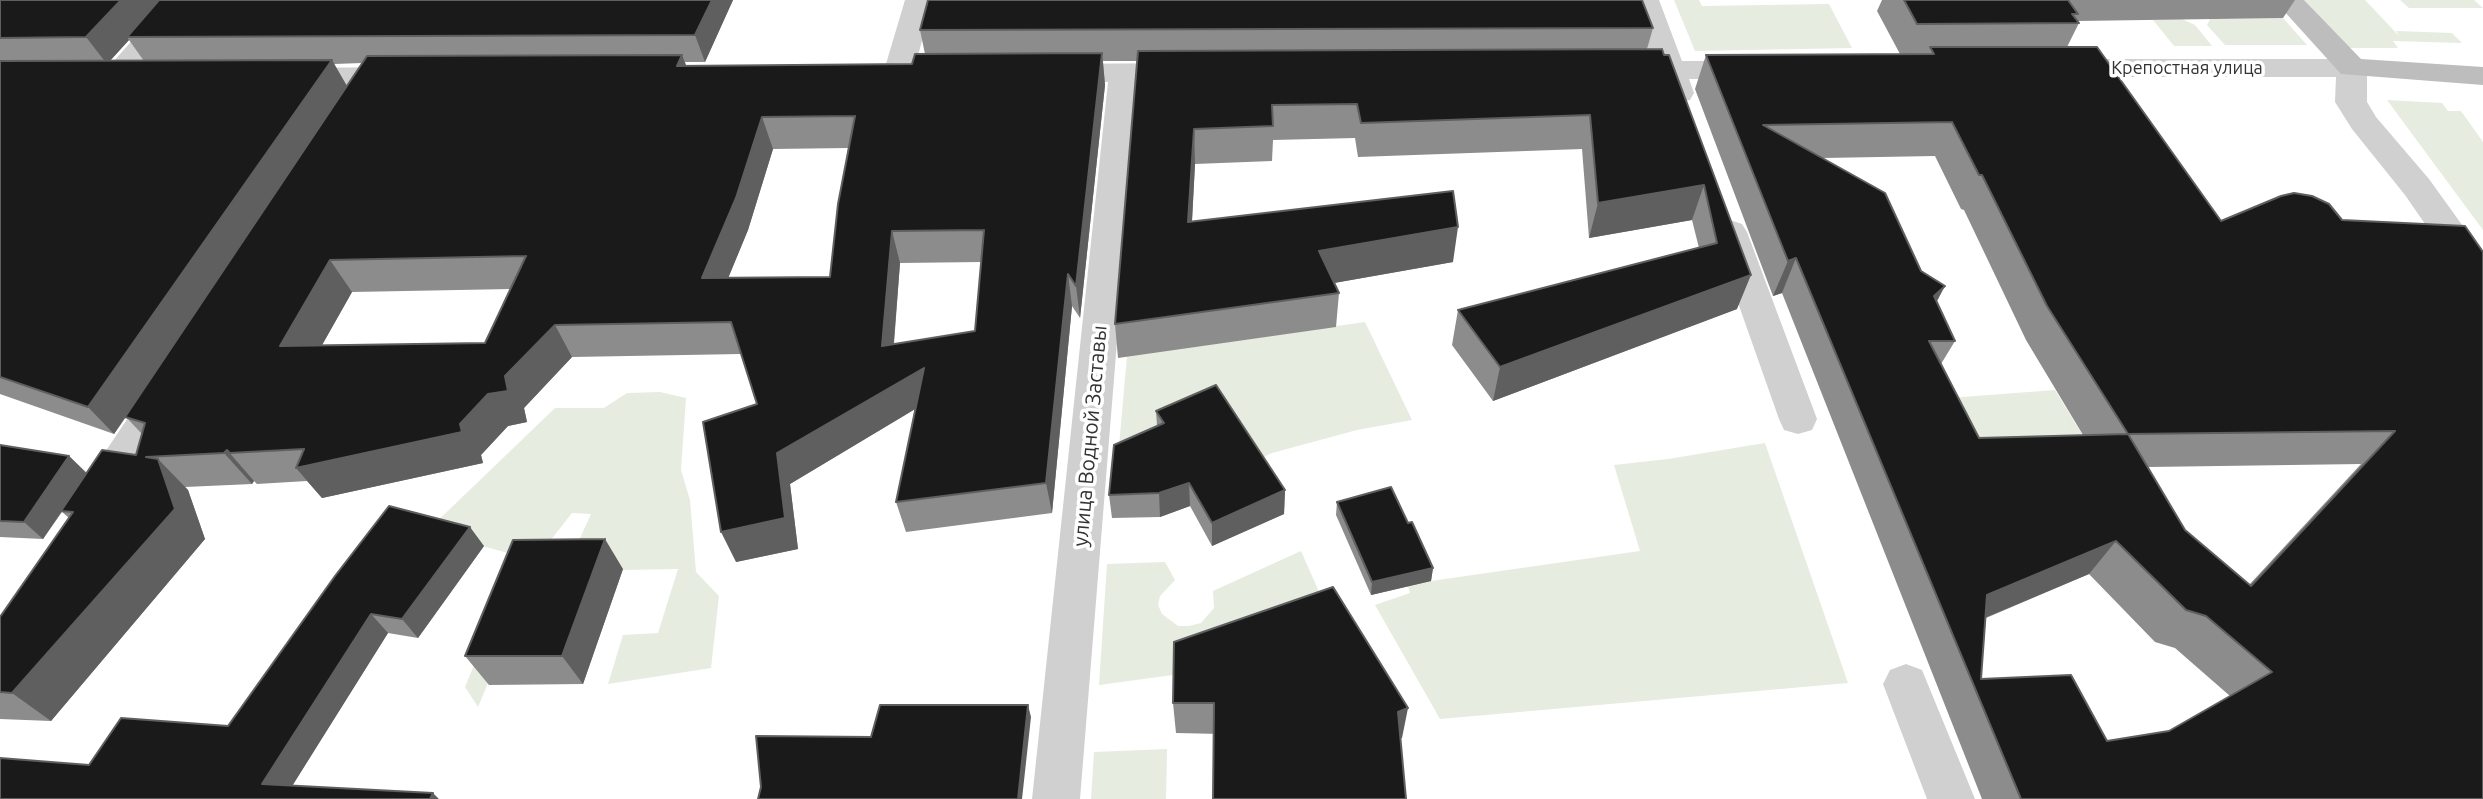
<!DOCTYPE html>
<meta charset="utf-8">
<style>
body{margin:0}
canvas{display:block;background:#fff}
</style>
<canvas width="2483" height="799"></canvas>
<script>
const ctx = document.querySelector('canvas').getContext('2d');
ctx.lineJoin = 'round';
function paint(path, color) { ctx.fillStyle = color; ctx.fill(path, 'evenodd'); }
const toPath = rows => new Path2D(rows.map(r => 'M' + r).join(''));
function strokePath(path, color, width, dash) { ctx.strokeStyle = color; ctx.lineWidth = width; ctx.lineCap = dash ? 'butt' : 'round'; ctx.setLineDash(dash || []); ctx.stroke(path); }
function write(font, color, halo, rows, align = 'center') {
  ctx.font = font + ' Ubuntu,sans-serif'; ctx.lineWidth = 7; ctx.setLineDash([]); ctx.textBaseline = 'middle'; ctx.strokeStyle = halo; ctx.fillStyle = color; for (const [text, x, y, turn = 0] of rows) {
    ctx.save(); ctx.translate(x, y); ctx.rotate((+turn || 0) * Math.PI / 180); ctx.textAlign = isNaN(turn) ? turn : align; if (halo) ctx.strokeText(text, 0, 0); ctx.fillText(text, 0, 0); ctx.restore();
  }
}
const green = toPath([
 [1674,0,1699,0,1702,6,1829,4,1852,48,1695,51],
 [2304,0,2365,0,2400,37,2396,31,2452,33,2462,43,2393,41,2398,48,2349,48],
 [2400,0,2474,0,2483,8,2409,8],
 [2283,18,2307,45,2225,45,2207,25,2210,19],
 [2182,19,2195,25,2212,46,2174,46,2153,20],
 [2387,100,2442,103,2448,111,2461,111,2483,142,2483,230],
 [1365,322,1412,420,1357,430,1272,453,1251,463,1117,469,1127,356],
 [2055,390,2102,467,1989,471,1923,400],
 [660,392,686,398,681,470,690,500,696,572,719,596,711,668,608,684,623,635,658,633,678,569,565,571,591,514,572,513,535,560,535,570,478,707,465,687,519,556,427,531,555,408,604,408,627,393],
 [1765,443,1848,683,1440,719,1375,605,1410,593,1408,586,1431,581,1640,551,1614,465,1668,459],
 [1301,551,1331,619,1173,675,1099,685,1107,564,1165,562,1175,580,1160,596,1158,605,1162,614,1178,626,1189,626,1201,623,1214,608,1213,591],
 [1167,749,1166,799,1091,799,1094,752]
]);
const street = toPath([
 [168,0,198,0,127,83,116,86,105,83,101,77,105,71,168,0],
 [905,0,933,0,913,74,909,80,898,83,887,80,883,74,905,0],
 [1631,0,1659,0,1682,61,1752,61,1763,64,1767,70,1763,76,1752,79,1689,79,1694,93,1690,100,1679,102,1668,100,1659,79,1612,76,1608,70,1612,64,1652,61,1631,0],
 [2061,59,2352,59,2363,62,2367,68,2367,102,2376,117,2429,179,2483,254,2483,292,2470,289,2405,195,2352,129,2335,102,2336,77,2061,77,2050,74,2046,68,2050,62,2061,59],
 [1189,63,1200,66,1204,72,1200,78,1189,81,1138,82,1080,799,1032,799,1108,82,1053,82,1042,79,1038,73,1042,67,1053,64,1189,63],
 [405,67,416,70,420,76,416,82,405,85,290,86,279,83,275,77,279,71,290,68,405,67],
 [1730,220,1742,224,1747,232,1817,419,1812,430,1798,434,1784,430,1779,419,1713,232,1718,224,1730,220],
 [168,375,182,379,187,389,182,399,111,509,97,513,83,509,77,497,83,485,154,379,168,375],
 [1906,664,1922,670,1975,799,1927,799,1883,684,1890,670,1906,664]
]);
const secondary = toPath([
 [2274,0,2304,0,2361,59,2483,67,2483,85,2341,74,2274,0]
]);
const wall = toPath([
 [0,0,733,0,705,62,685,62,686,66,912,64,925,54,920,30,1653,28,1647,49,1664,55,1669,55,1737,309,1493,401,1452,345,1458,310,1699,248,1692,220,1589,238,1582,149,1358,157,1355,138,1273,140,1272,161,1195,164,1192,222,1453,262,1334,283,1339,293,1336,327,1118,358,1115,324,1137,61,1103,61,1105,85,1080,318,1072,306,1052,513,906,532,896,502,915,409,790,484,798,549,736,562,757,404,741,354,572,357,524,408,527,422,508,426,481,455,483,463,322,498,307,481,257,484,254,481,252,484,185,487,188,490,205,539,51,721,0,719,0,617,69,518,62,512,43,539,0,537,0,445,69,456,87,473,136,455,142,434,126,417,114,434,0,394],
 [129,40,144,61,110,61,119,51],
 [362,63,347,86,334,64],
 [848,148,830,277,728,278,748,230,773,149],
 [981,262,975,331,894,344,900,263],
 [511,289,485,343,322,345,352,292],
 [1882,0,2295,0,2283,18,2077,21,2079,23,2067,47,2221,221,2342,220,2483,799,1982,799,1782,293,1773,296,1695,89,1706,55,1900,54,1877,11],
 [1935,156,1961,209,1964,210,2026,340,2083,435,1979,438,1941,364,1955,341,1921,271,1823,158],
 [2361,464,2249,585,2185,530,2148,467],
 [2089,574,2155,642,2175,648,2230,696,2169,731,2107,741,1981,679,1986,618],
 [1156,411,1285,490,1284,514,1212,546,1190,506,1160,517,1112,518,1109,495,1157,426],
 [1337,502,1408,523,1433,568,1431,581,1371,595,1336,515],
 [484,546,418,638,388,633,292,786,0,799,89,765,228,726,335,576],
 [623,569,583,684,489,685,465,656],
 [1174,642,1402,738,1176,733,1173,703]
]);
const shadedWall = toPath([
 [121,0,166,0,127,37,129,40,107,64,86,37],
 [712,0,733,0,705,62,695,35],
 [1102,53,1105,85,1080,318,1076,286],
 [682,55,694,86,677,66],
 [332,60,348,88,114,434,88,407],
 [762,117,773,149,748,230,715,310,702,278],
 [1194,129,1195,164,1190,257,1188,222],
 [1704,185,1692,220,1589,238,1598,203],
 [1458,227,1453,262,1317,286,1319,251],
 [892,231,900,263,891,378,882,346],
 [1796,258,1782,293,1773,296,1788,261],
 [330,260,352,292,304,377,280,346],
 [1068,274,1072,306,1052,513,1046,483],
 [1751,275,1737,309,1493,401,1500,367],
 [1945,286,1927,320,1934,296],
 [555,325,572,357,524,408,527,422,508,426,481,455,483,463,322,498,296,468,460,424],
 [924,368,932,399,790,484,798,549,736,562,721,532,777,453],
 [227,450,254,481,252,484,224,453],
 [69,456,87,474,43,539,24,522],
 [158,459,188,490,205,539,51,721,12,693],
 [1189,483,1190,506,1160,517,1159,493],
 [1285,490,1284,514,1212,546,1212,523],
 [470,527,484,546,418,638,402,619],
 [605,539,623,569,583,684,562,656],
 [2116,541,2089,574,1963,627,1987,595],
 [1433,568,1431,581,1371,595,1372,582],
 [371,614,388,633,284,799,262,784],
 [1028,705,1031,717,1022,799,1018,799],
 [1408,708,1402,738,1392,742,1398,712],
 [433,793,439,799,430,799]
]);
const building = toPath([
 [0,0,121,0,86,37,0,38,0,0],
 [159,0,712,0,695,35,127,37,159,0],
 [928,0,1642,0,1653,28,920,30,928,0],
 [1904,0,2068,0,2078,14,2072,14,2079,23,1917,24,1904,0],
 [1930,47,2097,47,2221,221,2281,196,2294,193,2312,196,2329,204,2342,220,2465,226,2483,252,2483,799,2021,799,1796,258,1788,261,1706,55,1934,54,1930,47],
 [1952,122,1979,175,1982,175,2047,306,2128,434,1979,438,1929,341,1955,341,1934,296,1945,286,1921,271,1885,193,1763,125,1952,122],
 [2395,431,2251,586,2185,530,2128,434,2395,431],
 [2116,541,2186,610,2206,616,2272,672,2169,731,2107,741,2071,675,1981,679,1987,595,2116,541],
 [1662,49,1664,55,1669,55,1751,275,1500,367,1458,310,1717,243,1704,185,1598,203,1590,115,1361,123,1357,104,1272,105,1273,126,1194,129,1188,222,1453,191,1458,227,1319,251,1339,293,1115,324,1138,51,1662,49],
 [1102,53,1076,286,1068,274,1046,483,896,502,924,368,777,453,785,518,721,532,703,422,757,404,731,322,555,325,505,376,508,391,488,394,460,424,462,432,296,468,304,449,230,453,227,450,224,453,146,457,158,459,175,509,12,693,0,692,0,617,73,512,61,511,102,450,136,455,145,423,125,417,367,56,682,55,677,66,912,64,915,54,1102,53],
 [855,116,838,204,830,277,702,278,736,198,762,117,855,116],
 [984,230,975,331,882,346,892,231,984,230],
 [526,256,485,343,280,346,330,260,526,256],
 [332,60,88,407,0,377,0,61,332,60],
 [1216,385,1285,490,1212,523,1189,483,1159,493,1109,495,1114,445,1164,423,1156,411,1216,385],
 [0,445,69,456,24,522,0,521,0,445],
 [1391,487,1408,523,1412,522,1433,568,1372,582,1337,502,1391,487],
 [389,506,470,527,402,619,371,614,262,784,433,793,430,799,0,799,0,758,89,765,121,718,228,726,335,576,389,506],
 [605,539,562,656,465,656,513,540,605,539],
 [1333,587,1408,708,1398,712,1406,799,1213,799,1214,703,1173,703,1174,642,1333,587],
 [880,705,1028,705,1018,799,758,799,761,787,756,736,871,737,880,705]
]);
const farStreetnames = [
 ["Крепостная улица",2187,68]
];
const streetNames = [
 ["улица Водной Заставы",1090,436,-85]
];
paint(green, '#e6ecdf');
paint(street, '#d0d0d0');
paint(secondary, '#bdbdbd');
paint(wall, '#8c8c8c');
paint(shadedWall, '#5f5f5f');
paint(building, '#1a1a1a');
strokePath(building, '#5f5f5f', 2);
write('18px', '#333', '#fff', farStreetnames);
write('21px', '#333', '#fff', streetNames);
</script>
